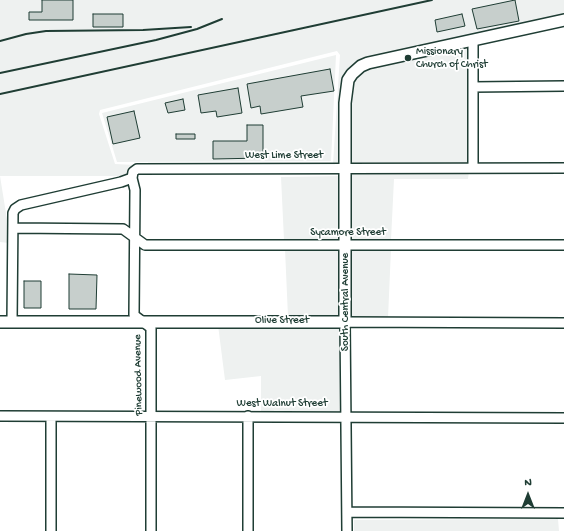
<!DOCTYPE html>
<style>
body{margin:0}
#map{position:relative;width:564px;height:531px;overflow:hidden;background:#fff;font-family:"Gochi Hand",sans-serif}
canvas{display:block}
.north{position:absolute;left:508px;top:475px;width:40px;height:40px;-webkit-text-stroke:3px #fff;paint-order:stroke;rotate:0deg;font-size:11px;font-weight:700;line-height:16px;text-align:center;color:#1f3d34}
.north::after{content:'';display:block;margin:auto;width:14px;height:18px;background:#1f3d34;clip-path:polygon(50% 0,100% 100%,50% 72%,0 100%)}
</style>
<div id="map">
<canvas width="564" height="531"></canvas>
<div class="north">N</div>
</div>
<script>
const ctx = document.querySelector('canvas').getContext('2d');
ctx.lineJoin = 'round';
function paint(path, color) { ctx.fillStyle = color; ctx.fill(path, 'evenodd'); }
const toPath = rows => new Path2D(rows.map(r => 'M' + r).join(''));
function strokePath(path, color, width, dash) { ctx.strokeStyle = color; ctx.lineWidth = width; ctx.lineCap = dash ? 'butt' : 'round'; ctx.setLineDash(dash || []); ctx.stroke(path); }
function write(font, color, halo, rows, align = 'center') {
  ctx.font = font + ' "Gochi Hand",sans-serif'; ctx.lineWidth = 3.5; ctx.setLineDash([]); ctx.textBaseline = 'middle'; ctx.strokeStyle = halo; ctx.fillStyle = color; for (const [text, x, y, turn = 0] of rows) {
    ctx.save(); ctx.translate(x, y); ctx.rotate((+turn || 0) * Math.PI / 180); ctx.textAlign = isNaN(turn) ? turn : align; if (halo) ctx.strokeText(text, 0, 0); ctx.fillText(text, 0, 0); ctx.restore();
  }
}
const built = toPath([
 [0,0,564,0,564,15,352,68,341,164,333,164,340,55,337,51,100,110,99,114,115,164,136,165,125,176,0,176,9,232,9,243,0,242],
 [469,46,469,163,349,164,349,103,351,82,363,70],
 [336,55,331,161,117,162,102,113],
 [469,171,468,179,394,179,391,240,349,240,349,172],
 [340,176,342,240,284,240,281,177],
 [285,249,342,249,341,318,288,317],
 [349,249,391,249,388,318,349,318],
 [218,325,342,327,342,412,261,412,261,376,225,380],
 [558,519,559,531,354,531,354,520]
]);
const building = toPath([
 [42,0,73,0,73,20,29,20,29,12,42,12,42,0],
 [515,0,519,21,477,29,472,9,515,0],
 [93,14,123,14,123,27,93,27,93,14],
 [462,14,465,26,437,32,435,20,462,14],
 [330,69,334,91,301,96,303,107,261,114,260,106,251,108,247,84,330,69],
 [238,88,242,113,217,117,216,111,201,113,198,95,238,88],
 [183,99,185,110,168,113,165,103,183,99],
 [134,111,140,138,113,144,107,117,134,111],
 [247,125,263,125,263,158,213,159,213,141,247,141,247,125],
 [176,134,195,134,195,139,176,139,176,134],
 [69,274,97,275,96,309,69,309,69,274],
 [24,281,41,281,41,308,24,308,24,281]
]);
const minor = toPath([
 [473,41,473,167],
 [473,87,564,86],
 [132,178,135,190,134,315,151,328,151,531],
 [13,228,123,229,145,245,564,245],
 [12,322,13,213,15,209,21,205,121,182,132,178,133,172,137,169,564,168],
 [0,416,564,418],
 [248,416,248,531],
 [51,418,51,531],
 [347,512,564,513],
 [347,531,345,322,564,323]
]);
const major = toPath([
 [0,322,345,322,345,103,348,80,352,74,361,66,368,63,564,20]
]);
const rail = toPath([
 [0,41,26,34,46,31,143,30,191,27],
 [0,73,156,40,197,29,222,19],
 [0,94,432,0]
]);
const markers = [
 [408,58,4,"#1f3d34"]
];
const poiNames = [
 ["Missionary",416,52],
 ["Church of Christ",416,65]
];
const streetNames = [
 ["West Lime Street",284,156],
 ["Sycamore Street",348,233],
 ["South Central Avenue",346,302,-90],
 ["Olive Street",282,321],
 ["Pinewood Avenue",139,375,-91],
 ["West Walnut Street",282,404]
];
paint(built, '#eef1f0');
paint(building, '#c7cfcc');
strokePath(building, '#1f3d34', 1);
strokePath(minor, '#1f3d34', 12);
strokePath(major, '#1f3d34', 14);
strokePath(minor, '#fff', 9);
strokePath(major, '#fff', 11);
strokePath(rail, '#1f3d34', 2);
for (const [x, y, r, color] of markers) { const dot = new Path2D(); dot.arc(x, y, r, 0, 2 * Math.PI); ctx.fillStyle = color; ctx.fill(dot); strokePath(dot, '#fff', 1.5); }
write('11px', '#1f3d34', '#fff', poiNames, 'left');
write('11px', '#1f3d34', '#fff', streetNames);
</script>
